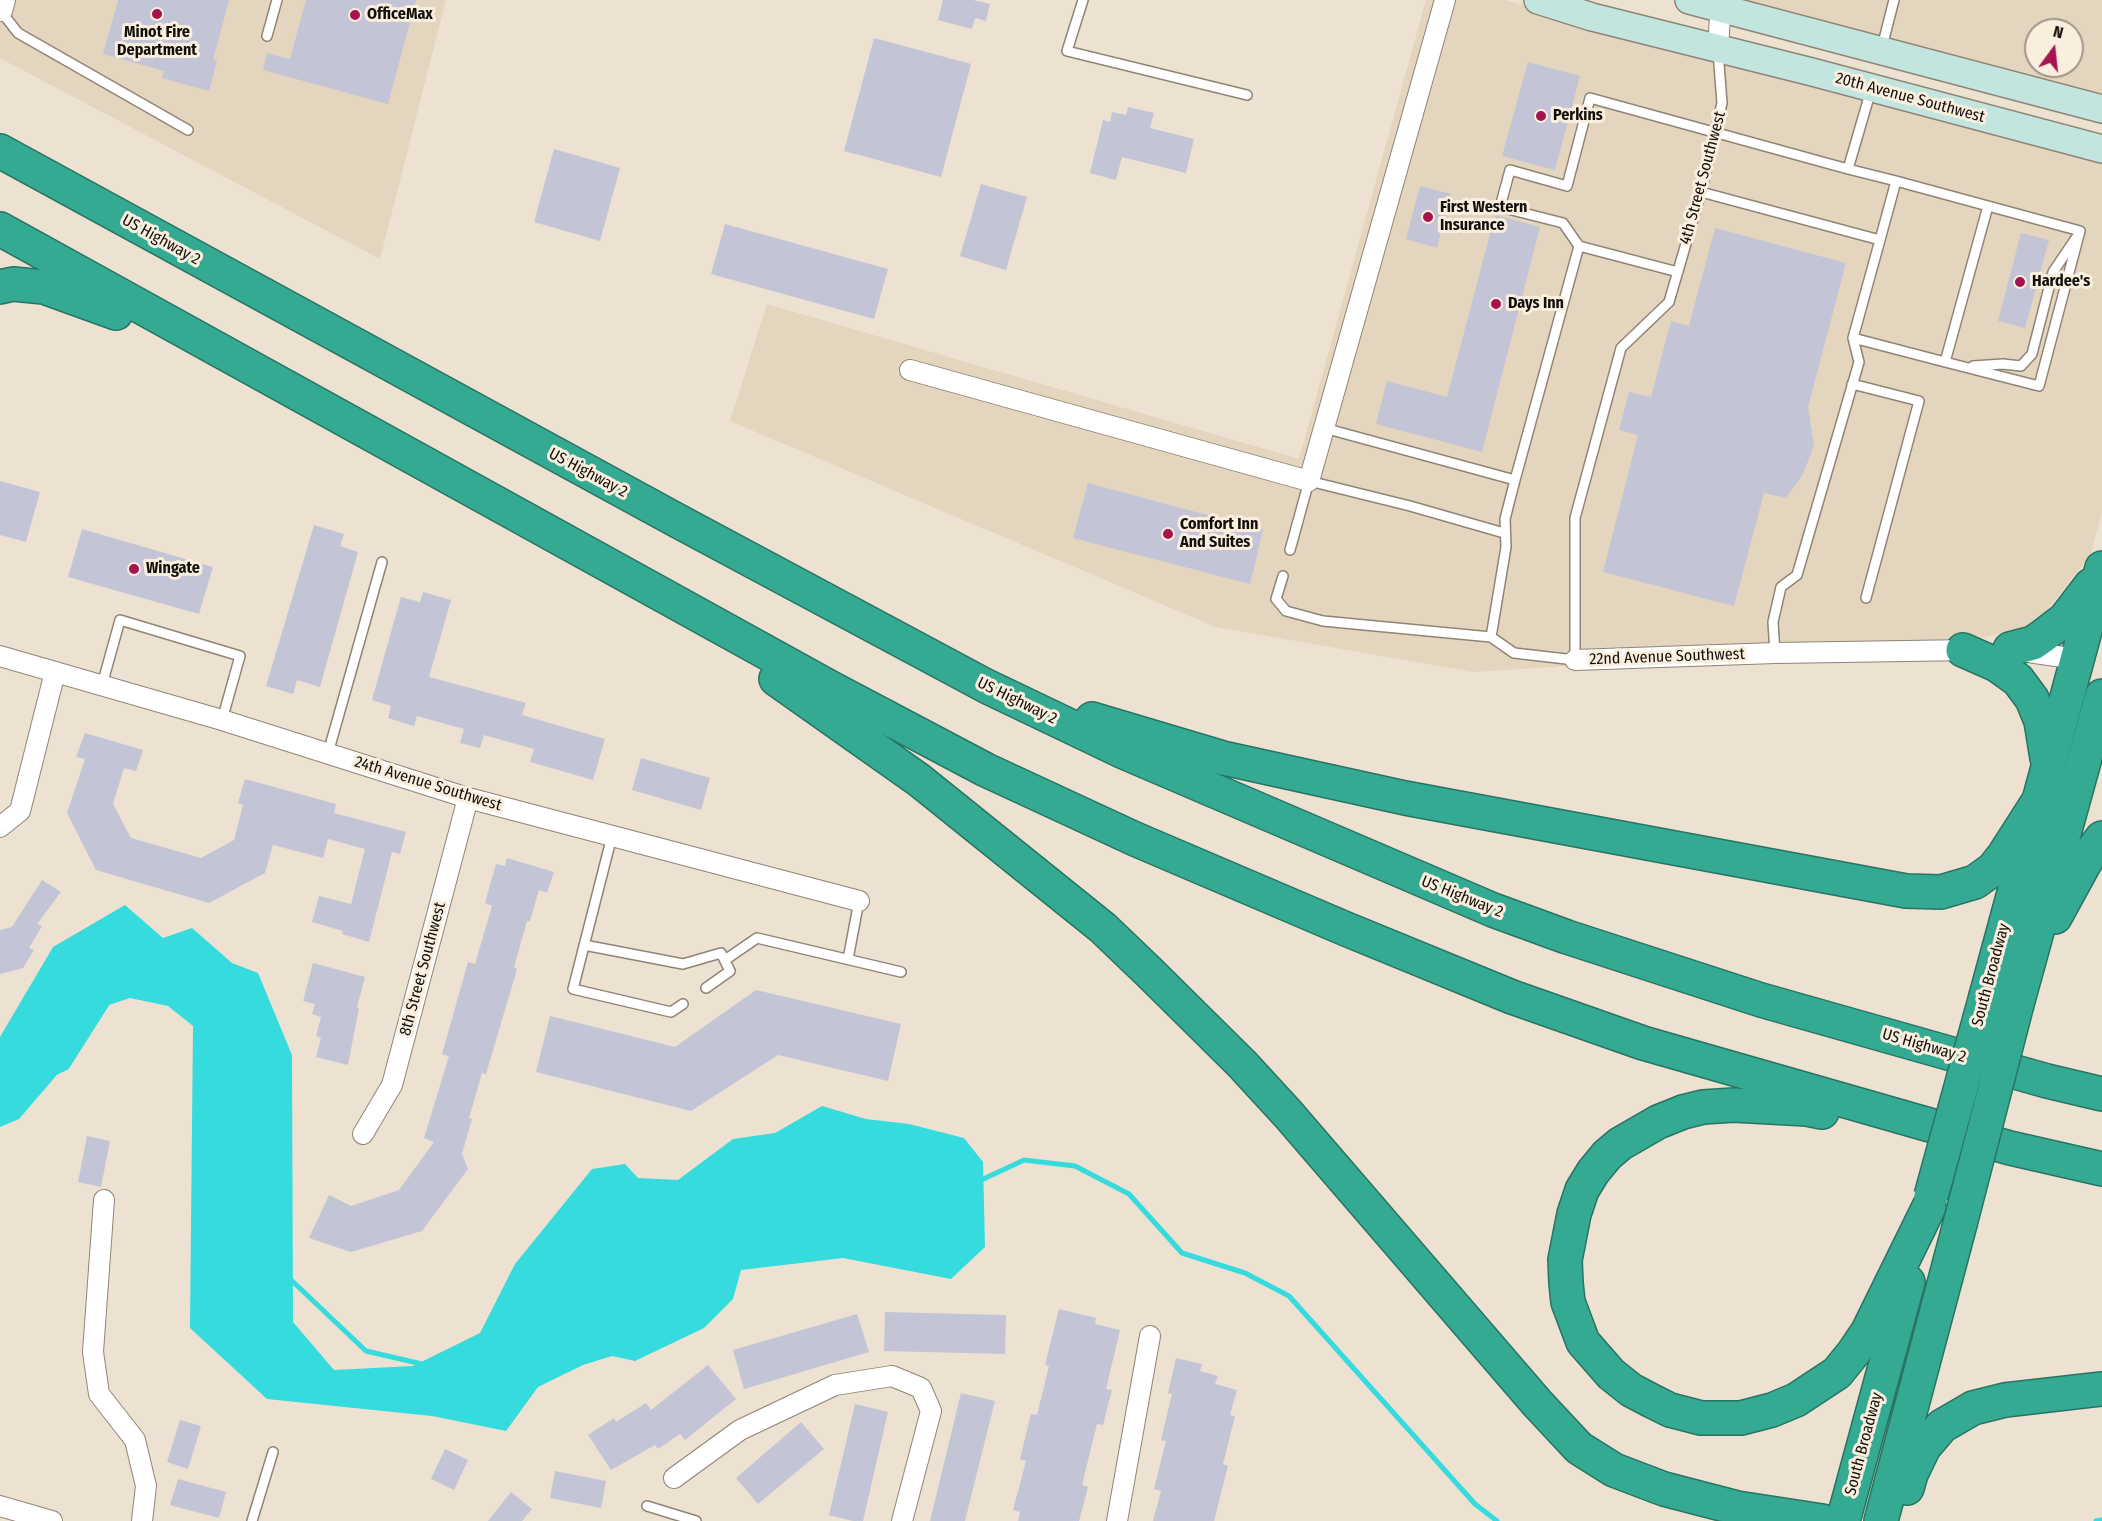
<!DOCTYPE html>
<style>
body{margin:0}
#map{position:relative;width:2102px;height:1521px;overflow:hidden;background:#ede1d1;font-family:"Fira Sans Condensed",sans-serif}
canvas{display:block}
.north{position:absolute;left:2024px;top:18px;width:60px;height:60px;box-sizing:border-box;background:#faeede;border:2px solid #9e9589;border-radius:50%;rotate:15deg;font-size:16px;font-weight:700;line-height:24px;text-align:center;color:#130f0a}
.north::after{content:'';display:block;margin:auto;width:21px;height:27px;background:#a6134f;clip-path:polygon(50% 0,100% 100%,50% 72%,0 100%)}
</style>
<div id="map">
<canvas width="2102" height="1521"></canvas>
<div class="north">N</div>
</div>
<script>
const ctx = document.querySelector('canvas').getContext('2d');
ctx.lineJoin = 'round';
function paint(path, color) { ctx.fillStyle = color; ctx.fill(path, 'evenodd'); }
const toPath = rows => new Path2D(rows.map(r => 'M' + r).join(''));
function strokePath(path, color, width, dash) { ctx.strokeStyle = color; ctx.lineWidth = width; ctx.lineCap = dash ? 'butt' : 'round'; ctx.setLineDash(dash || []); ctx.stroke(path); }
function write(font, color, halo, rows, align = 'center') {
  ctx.font = font + ' "Fira Sans Condensed",sans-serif'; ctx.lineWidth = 6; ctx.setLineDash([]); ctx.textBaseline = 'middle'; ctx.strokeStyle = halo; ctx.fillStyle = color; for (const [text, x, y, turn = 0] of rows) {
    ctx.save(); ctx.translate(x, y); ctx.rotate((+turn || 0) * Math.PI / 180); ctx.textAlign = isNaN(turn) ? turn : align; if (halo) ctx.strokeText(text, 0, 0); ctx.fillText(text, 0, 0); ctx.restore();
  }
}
const built = toPath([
 [0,0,446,0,380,259,0,58],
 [1426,0,1505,0,1709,59,2102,164,2102,512,2090,556,2035,625,1973,640,1473,672,1216,627,730,421,767,304,1299,459],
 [1737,0,2102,0,2102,96],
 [2036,30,2072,30,2072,66,2036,66]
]);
const water = toPath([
 [125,905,163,938,192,928,232,963,258,973,292,1055,293,1322,334,1370,413,1366,480,1333,515,1264,592,1169,625,1164,638,1178,678,1180,733,1139,775,1133,822,1106,866,1119,909,1124,964,1138,983,1162,985,1247,951,1279,843,1258,741,1270,733,1299,704,1328,635,1361,612,1356,583,1365,538,1387,506,1431,432,1416,267,1399,190,1328,193,1026,168,1006,130,998,103,1007,68,1062,19,1119,0,1127,0,1037,53,947]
]);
const stream = toPath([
 [57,1072,67,1067,109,1001],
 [977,1182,1024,1160,1075,1166,1129,1194,1182,1253,1245,1273,1289,1296,1475,1504,1497,1521],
 [288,1277,366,1351,422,1364],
 [2096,1521,2102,1520]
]);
const building = toPath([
 [118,0,229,0,213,60,217,61,209,91,162,78,164,71,103,54],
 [306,0,416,0,388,104,263,70,267,53,290,59],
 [943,0,973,0,990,4,986,21,975,18,972,29,938,20],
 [874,38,971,64,941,177,844,151],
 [1528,62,1580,76,1555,170,1502,156],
 [1128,107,1154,113,1150,128,1194,139,1186,173,1122,157,1116,180,1090,173,1103,120,1110,122,1112,112,1126,115],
 [554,149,620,168,600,241,534,222],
 [981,184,1027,197,1006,270,960,256],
 [1420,186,1451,194,1437,248,1406,239],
 [1495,215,1540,227,1482,452,1376,424,1387,381,1447,397],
 [725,224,888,269,874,319,711,274],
 [1715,228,1846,263,1808,407,1814,446,1802,476,1786,498,1764,493,1734,606,1603,572,1638,435,1619,430,1629,392,1651,397,1671,321,1689,326],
 [2021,233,2049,240,2025,328,1998,321],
 [0,481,40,492,26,542,0,535],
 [1088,483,1263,530,1250,584,1073,538],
 [314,525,344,534,340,546,358,552,320,687,297,680,293,694,266,686],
 [82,529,213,567,199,614,68,577],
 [423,592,451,600,429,677,526,703,522,715,605,739,593,780,530,762,534,749,484,735,480,748,460,743,464,729,417,716,414,726,388,718,391,706,372,700,389,639,401,597,420,602],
 [85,733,143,750,136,771,124,768,113,804,131,838,201,858,234,840,243,805,238,803,245,779,336,804,334,813,406,832,400,854,392,852,369,942,342,934,343,931,312,922,319,896,351,904,365,849,328,839,323,858,273,845,265,873,209,903,96,870,67,813,85,759,76,757],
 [641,758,710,778,701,810,632,790],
 [507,858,554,872,547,893,539,890,530,921,527,921,514,967,517,969,486,1074,482,1073,469,1118,472,1119,462,1154,468,1169,422,1231,351,1252,309,1238,329,1195,351,1206,399,1190,434,1142,424,1138,449,1056,442,1054,468,962,475,964,492,906,485,903,496,864,505,866],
 [42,880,61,892,37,924,42,926,29,948,34,950,23,968,0,974,0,930,12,927],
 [313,963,365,977,357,1007,359,1008,348,1065,316,1057,321,1038,316,1036,321,1017,312,1014,315,1004,303,1001],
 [756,990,901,1024,888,1081,778,1055,691,1111,536,1072,550,1016,675,1047],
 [87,1136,110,1141,101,1187,78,1182],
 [1059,1309,1096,1318,1095,1324,1120,1330,1106,1389,1112,1390,1103,1425,1097,1424,1082,1485,1088,1487,1079,1521,1018,1521,1020,1512,1013,1510,1026,1461,1020,1459,1031,1414,1037,1415,1049,1366,1045,1365],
 [885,1312,1006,1315,1005,1354,884,1351],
 [857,1314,869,1352,744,1389,733,1350],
 [1176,1358,1202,1364,1200,1371,1218,1376,1215,1384,1237,1390,1230,1415,1235,1416,1223,1464,1228,1466,1214,1521,1153,1521,1161,1491,1154,1489,1166,1441,1161,1440,1172,1394,1168,1393],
 [708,1365,736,1399,685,1440,680,1434,658,1449,655,1445,611,1470,588,1435,614,1418,616,1422,646,1403,651,1410],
 [961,1393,995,1401,965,1521,930,1521],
 [855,1404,888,1412,863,1521,853,1521,829,1515],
 [180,1420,201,1426,188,1469,167,1462],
 [801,1422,824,1449,758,1504,736,1478],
 [445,1449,468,1460,454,1490,431,1479],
 [555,1471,606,1481,601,1508,550,1498],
 [178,1479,226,1492,219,1518,170,1505],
 [511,1492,532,1509,522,1521,488,1521]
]);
const lane = toPath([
 [1083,0,1067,51,1247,95],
 [0,10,18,33,188,130],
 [267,36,277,0],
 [1882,47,1894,0],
 [1701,192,1880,240,1896,181,1848,169],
 [1880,240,1853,338,1945,362,1988,206,1896,181],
 [1579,246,1563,223,1500,207,1510,170,1567,186,1590,98,1848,169,1871,90],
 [1945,362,2039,386,2080,231,1988,206],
 [1973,366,2003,364,2021,366,2032,354,2053,272,2076,238],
 [1852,384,1919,401,1866,598],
 [1324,428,1515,480,1579,246,1678,272],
 [1290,550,1309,481,1410,506,1504,533],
 [1283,576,1276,599,1286,611,1323,621,1491,637,1514,653,1575,660,1575,518,1621,348,1669,302,1701,192,1722,103,1718,51],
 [1491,637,1506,547,1505,519,1515,480],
 [1775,653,1773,622,1781,587,1797,575,1859,362,1853,338],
 [102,685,120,620,240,656,222,720],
 [328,753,382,562],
 [612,836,573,989,671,1012,683,1004],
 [584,945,683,964,721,953,730,971,706,988],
 [848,959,859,901],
 [725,960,757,938,901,972],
 [647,1506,696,1521],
 [252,1521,273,1452]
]);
const street = toPath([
 [2,11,5,0],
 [1718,48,1721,0],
 [910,370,1309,481,1445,0],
 [2021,651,2077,659],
 [0,656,222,720,468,798,859,901],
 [1575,660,1775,653,1971,650],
 [0,827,20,811,55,672],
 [363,1134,392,1085,468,798],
 [104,1200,93,1352,99,1394,135,1440,146,1486,142,1521],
 [674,1478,740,1430,835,1385,892,1376,921,1388,931,1411,902,1521],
 [0,1506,52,1521],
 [1117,1521,1150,1336]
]);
const secondary = toPath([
 [1538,0,1592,17,1812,72,2102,149],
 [1689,0,2102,109]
]);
const highway = toPath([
 [0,151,678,521,986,686,1124,752,1493,910,1567,937,1761,1000,2047,1081,2102,1094],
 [0,229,829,687,986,770,1135,839,1346,929,1512,997,1643,1043,2010,1148,2102,1169],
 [0,287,13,284,44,287,116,313],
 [2010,649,2033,643,2043,636,2065,619,2091,585],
 [1963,650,1997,665,2018,680,2032,699,2041,721,2047,758],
 [776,679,919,780,1103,928,1150,973,1242,1064,1288,1114,1537,1403,1579,1448,1614,1470,1664,1489,1737,1508,1822,1521],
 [1092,719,1223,758,1405,798,1906,891,1941,892,1975,882,1993,869,2004,855,2038,802],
 [2055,917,2089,855,2102,838],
 [1986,996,2102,568],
 [2017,1004,2102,696],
 [1822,1112,1807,1109,1734,1105,1703,1107,1683,1112,1658,1122,1620,1144,1607,1155,1593,1172,1582,1190,1574,1214,1565,1260,1566,1283,1568,1302,1583,1342,1611,1374,1631,1390,1650,1400,1670,1410,1701,1418,1741,1418,1772,1410,1796,1400,1837,1373,1854,1352,1868,1331,1929,1207],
 [1907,1488,1911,1474,1924,1447,1942,1426,1973,1408,2005,1400,2102,1389],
 [1843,1521,1908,1282],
 [1881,1521,1960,1224]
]);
const highwayBridge = toPath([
 [1931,1196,1986,996],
 [1960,1224,2017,1004]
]);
const markers = [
 [157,14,6,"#a6134f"],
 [355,15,6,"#a6134f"],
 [1541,116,6,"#a6134f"],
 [1428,217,6,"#a6134f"],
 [2020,282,6,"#a6134f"],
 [1496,304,6,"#a6134f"],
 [1168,534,6,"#a6134f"],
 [134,569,6,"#a6134f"]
];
const poiNames = [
 ["OfficeMax",367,15],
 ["Minot Fire",157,33,"center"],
 ["Department",157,51,"center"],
 ["Perkins",1553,116],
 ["First Western",1440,208],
 ["Insurance",1440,226],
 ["Hardee's",2032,282],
 ["Days Inn",1508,304],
 ["Comfort Inn",1180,525],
 ["And Suites",1180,543],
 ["Wingate",146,569]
];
const streetNames = [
 ["20th Avenue Southwest",1910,98,15],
 ["4th Street Southwest",1703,178,-75],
 ["US Highway 2",161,240,29],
 ["US Highway 2",588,473,28],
 ["22nd Avenue Southwest",1667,657,-2],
 ["US Highway 2",1017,701,26],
 ["24th Avenue Southwest",428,784,17],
 ["US Highway 2",1462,897,22],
 ["8th Street Southwest",423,969,-75],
 ["South Broadway",1991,975,-75],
 ["US Highway 2",1924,1046,16],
 ["South Broadway",1864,1444,-75]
];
paint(built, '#e4d5be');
paint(water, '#36dbdd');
strokePath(stream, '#36dbdd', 5);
paint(building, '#c3c4d6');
strokePath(lane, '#8f8475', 12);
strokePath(street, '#8f8475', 22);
strokePath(secondary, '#8f8475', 30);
strokePath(highway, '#287463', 36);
strokePath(lane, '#fff', 9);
strokePath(street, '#fff', 20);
strokePath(secondary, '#c2e6df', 27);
strokePath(highway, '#34aa93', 33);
strokePath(highwayBridge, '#287463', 36, []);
strokePath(highwayBridge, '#34aa93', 33);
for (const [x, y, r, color] of markers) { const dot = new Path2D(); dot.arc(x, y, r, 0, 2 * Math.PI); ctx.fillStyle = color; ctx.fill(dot); strokePath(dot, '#faeede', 2); }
write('bold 16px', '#130f0a', '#faeede', poiNames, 'left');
write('16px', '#130f0a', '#faeede', streetNames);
</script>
